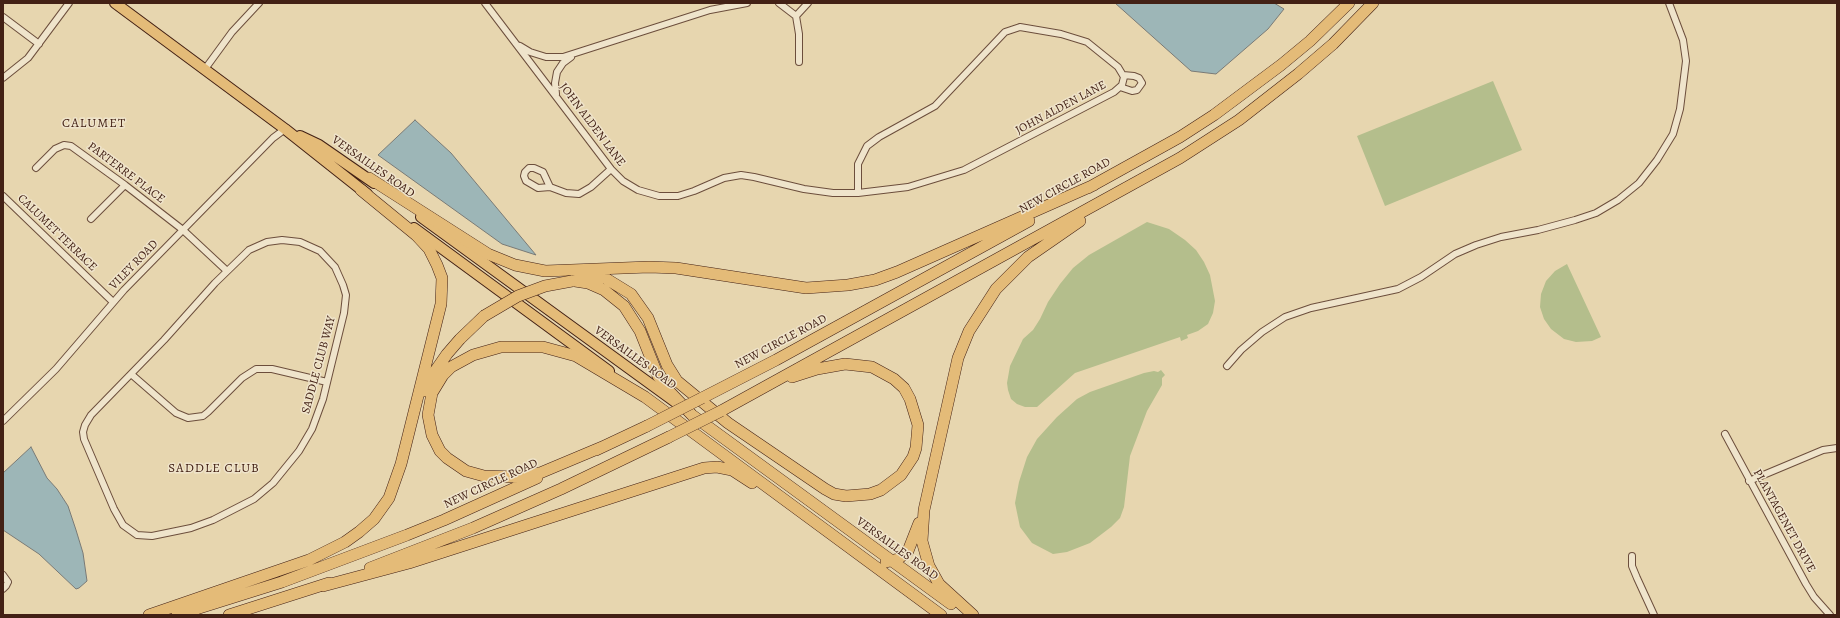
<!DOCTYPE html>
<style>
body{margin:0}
#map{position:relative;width:1840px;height:618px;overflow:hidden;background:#e7d6af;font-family:Alegreya,serif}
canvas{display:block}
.frame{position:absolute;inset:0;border:4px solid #432115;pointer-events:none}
</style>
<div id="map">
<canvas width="1840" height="618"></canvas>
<div class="frame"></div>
</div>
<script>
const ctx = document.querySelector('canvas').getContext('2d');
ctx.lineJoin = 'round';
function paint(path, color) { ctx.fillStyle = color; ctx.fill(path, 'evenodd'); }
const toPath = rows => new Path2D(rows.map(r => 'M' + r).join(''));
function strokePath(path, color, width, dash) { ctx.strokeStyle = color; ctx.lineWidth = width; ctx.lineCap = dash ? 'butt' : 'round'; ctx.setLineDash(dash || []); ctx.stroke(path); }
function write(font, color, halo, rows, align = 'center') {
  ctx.font = font + ' Alegreya,serif'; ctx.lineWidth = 3; ctx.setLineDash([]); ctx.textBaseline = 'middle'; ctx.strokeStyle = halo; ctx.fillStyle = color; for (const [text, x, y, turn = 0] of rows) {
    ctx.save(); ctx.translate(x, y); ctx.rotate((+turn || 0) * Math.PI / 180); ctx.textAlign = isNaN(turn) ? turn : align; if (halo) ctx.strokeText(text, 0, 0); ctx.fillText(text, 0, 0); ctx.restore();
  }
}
const green = toPath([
 [1493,81,1522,150,1385,206,1357,136],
 [1147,222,1169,229,1185,240,1196,250,1204,262,1210,275,1215,301,1213,313,1208,324,1198,331,1187,335,1188,338,1181,341,1180,337,1075,373,1037,407,1025,407,1017,404,1011,399,1008,390,1007,383,1010,366,1023,339,1033,330,1040,319,1048,302,1060,284,1073,268,1089,255],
 [1567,264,1601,337,1592,341,1576,342,1564,339,1551,329,1544,319,1540,307,1541,294,1546,281,1555,271],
 [1161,370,1165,375,1162,378,1162,385,1147,411,1130,456,1124,507,1120,518,1111,527,1090,543,1067,552,1053,554,1032,543,1020,527,1015,503,1019,482,1027,457,1037,439,1057,417,1077,399,1090,392,1144,373,1154,371,1158,372]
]);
const water = toPath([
 [1115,3,1274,3,1284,9,1268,29,1216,74,1191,71,1115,3],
 [415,120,451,153,536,255,502,244,378,155,415,120],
 [31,447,47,478,57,489,68,506,76,530,83,553,87,581,79,588,76,589,39,554,3,530,3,473,31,447]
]);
const street = toPath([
 [485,3,611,169,623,181,638,190,659,196,678,196,694,191,724,178,741,175,754,177,804,189,833,193,858,193],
 [779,3,796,16,799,34,799,62],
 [796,16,808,3],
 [3,17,39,44],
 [1020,27,1061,34,1087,42,1118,67,1124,77,1122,85,1114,92,964,170,908,187,858,193,858,164,867,146,879,137,935,106,1005,32,1020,27],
 [520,46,530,52,546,57,563,57,710,10,747,3],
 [205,69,232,32,259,3],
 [3,78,28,58,69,3],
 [1120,87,1132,91,1137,90,1142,83,1139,78,1134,76,1123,75],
 [556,94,555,83,557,72,563,63,571,57],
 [36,168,55,149,64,145,71,146,125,185,183,230,227,271],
 [550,187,543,172,534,168,529,168,525,172,524,176,526,181,538,188,550,187,566,193,579,194,591,187,611,169],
 [3,196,113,302],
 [91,219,125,185],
 [282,240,300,242,320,251,335,267,343,285,346,295,344,313,331,366,323,399,312,429,299,451,273,483,254,499,213,520,191,528,152,536,137,535,123,525,114,509,84,439,83,432,85,425,91,415,164,340,215,283,249,250,267,242,282,240],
 [1227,366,1241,350,1262,332,1285,317,1311,308,1398,289,1421,277,1455,254,1476,245,1501,237,1538,230,1575,220,1596,213,1618,200,1639,183,1657,160,1673,134,1680,109,1686,61,1683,40,1669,3],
 [131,374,176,413,188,418,203,416,208,412,242,378,256,369,272,369,327,382],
 [3,421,56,369,124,290,273,138,285,129],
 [1725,434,1806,584,1814,597,1830,615],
 [1749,481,1823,450,1837,448],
 [1632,556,1632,566,1637,578,1654,615],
 [3,575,8,582,6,586,3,589]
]);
const primary = toPath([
 [115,3,285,129,367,194],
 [300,136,319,145,374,183],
 [421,217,678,404],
 [414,228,609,371]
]);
const highway = toPath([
 [369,178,488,254,515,265,545,271,649,267,676,268,806,288,848,285,875,280,897,272,1094,185],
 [1088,188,1180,137,1214,115,1281,65,1310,41,1349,3],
 [582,276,605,278,631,294,648,318,667,365,677,381,728,423,825,489,834,494,846,496,870,494,881,490,901,475,913,457,916,448,918,425,910,399,904,388,894,379,872,367,845,364,817,369,792,377],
 [575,281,588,283,604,290,624,306,640,331,658,376,668,390,692,415,951,604],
 [424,391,431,377,447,354,460,339,484,316],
 [702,398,776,360,1029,221],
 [721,411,1180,158,1239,120,1298,74,1333,44,1373,3],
 [602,447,540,473,518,477,484,476,466,471,447,458,440,451,432,435,428,415,432,393,443,375,451,367,473,355,501,347,543,347,576,356,645,397,941,615],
 [596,450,647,426],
 [886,562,898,559,908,551,919,523],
 [370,568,473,528,561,489,669,437],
 [323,586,409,563,704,468,717,467,732,470,752,483],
 [149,615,309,560,345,542,359,532,374,519,389,498,401,464,441,304,442,278,437,265,429,249,416,235,361,190],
 [177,615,282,582,407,535,444,520,537,478],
 [229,615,329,583],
 [973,615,939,584,929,566,922,541,924,510,958,358,969,331,996,289,1028,257,1080,221]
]);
const highwayBridge = toPath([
 [484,316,518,296,545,286,572,281],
 [647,426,702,398],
 [669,437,721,411]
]);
const streetNames = [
 ["JOHN ALDEN LANE",1061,108,-28],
 ["JOHN ALDEN LANE",592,125,53],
 ["VERSAILLES ROAD",373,167,35],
 ["PARTERRE PLACE",126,173,37],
 ["NEW CIRCLE ROAD",1065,186,-29],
 ["CALUMET TERRACE",57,233,44],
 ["VILEY ROAD",134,265,-46],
 ["NEW CIRCLE ROAD",781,342,-28],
 ["VERSAILLES ROAD",635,358,36],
 ["SADDLE CLUB WAY",319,365,-75],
 ["NEW CIRCLE ROAD",491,484,-25],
 ["PLANTAGENET DRIVE",1784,521,61],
 ["VERSAILLES ROAD",897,549,36]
];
const neighbourhoodNames = [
 ["CALUMET",94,124],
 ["SADDLE CLUB",214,469]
];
paint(green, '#b4be8c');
paint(water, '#9db6b7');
strokePath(water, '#797a76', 1);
strokePath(street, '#6c4e3c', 8);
strokePath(primary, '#432115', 12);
strokePath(highway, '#432115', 12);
strokePath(street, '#efe4cb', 6);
strokePath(primary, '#e4bb78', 10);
strokePath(highway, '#e4bb78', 11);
strokePath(highwayBridge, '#432115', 12, []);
strokePath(highwayBridge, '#e4bb78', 11);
write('12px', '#432115', '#efe4cb', streetNames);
ctx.letterSpacing = '1px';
write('13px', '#432115', '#efe4cb', neighbourhoodNames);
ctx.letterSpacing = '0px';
</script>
